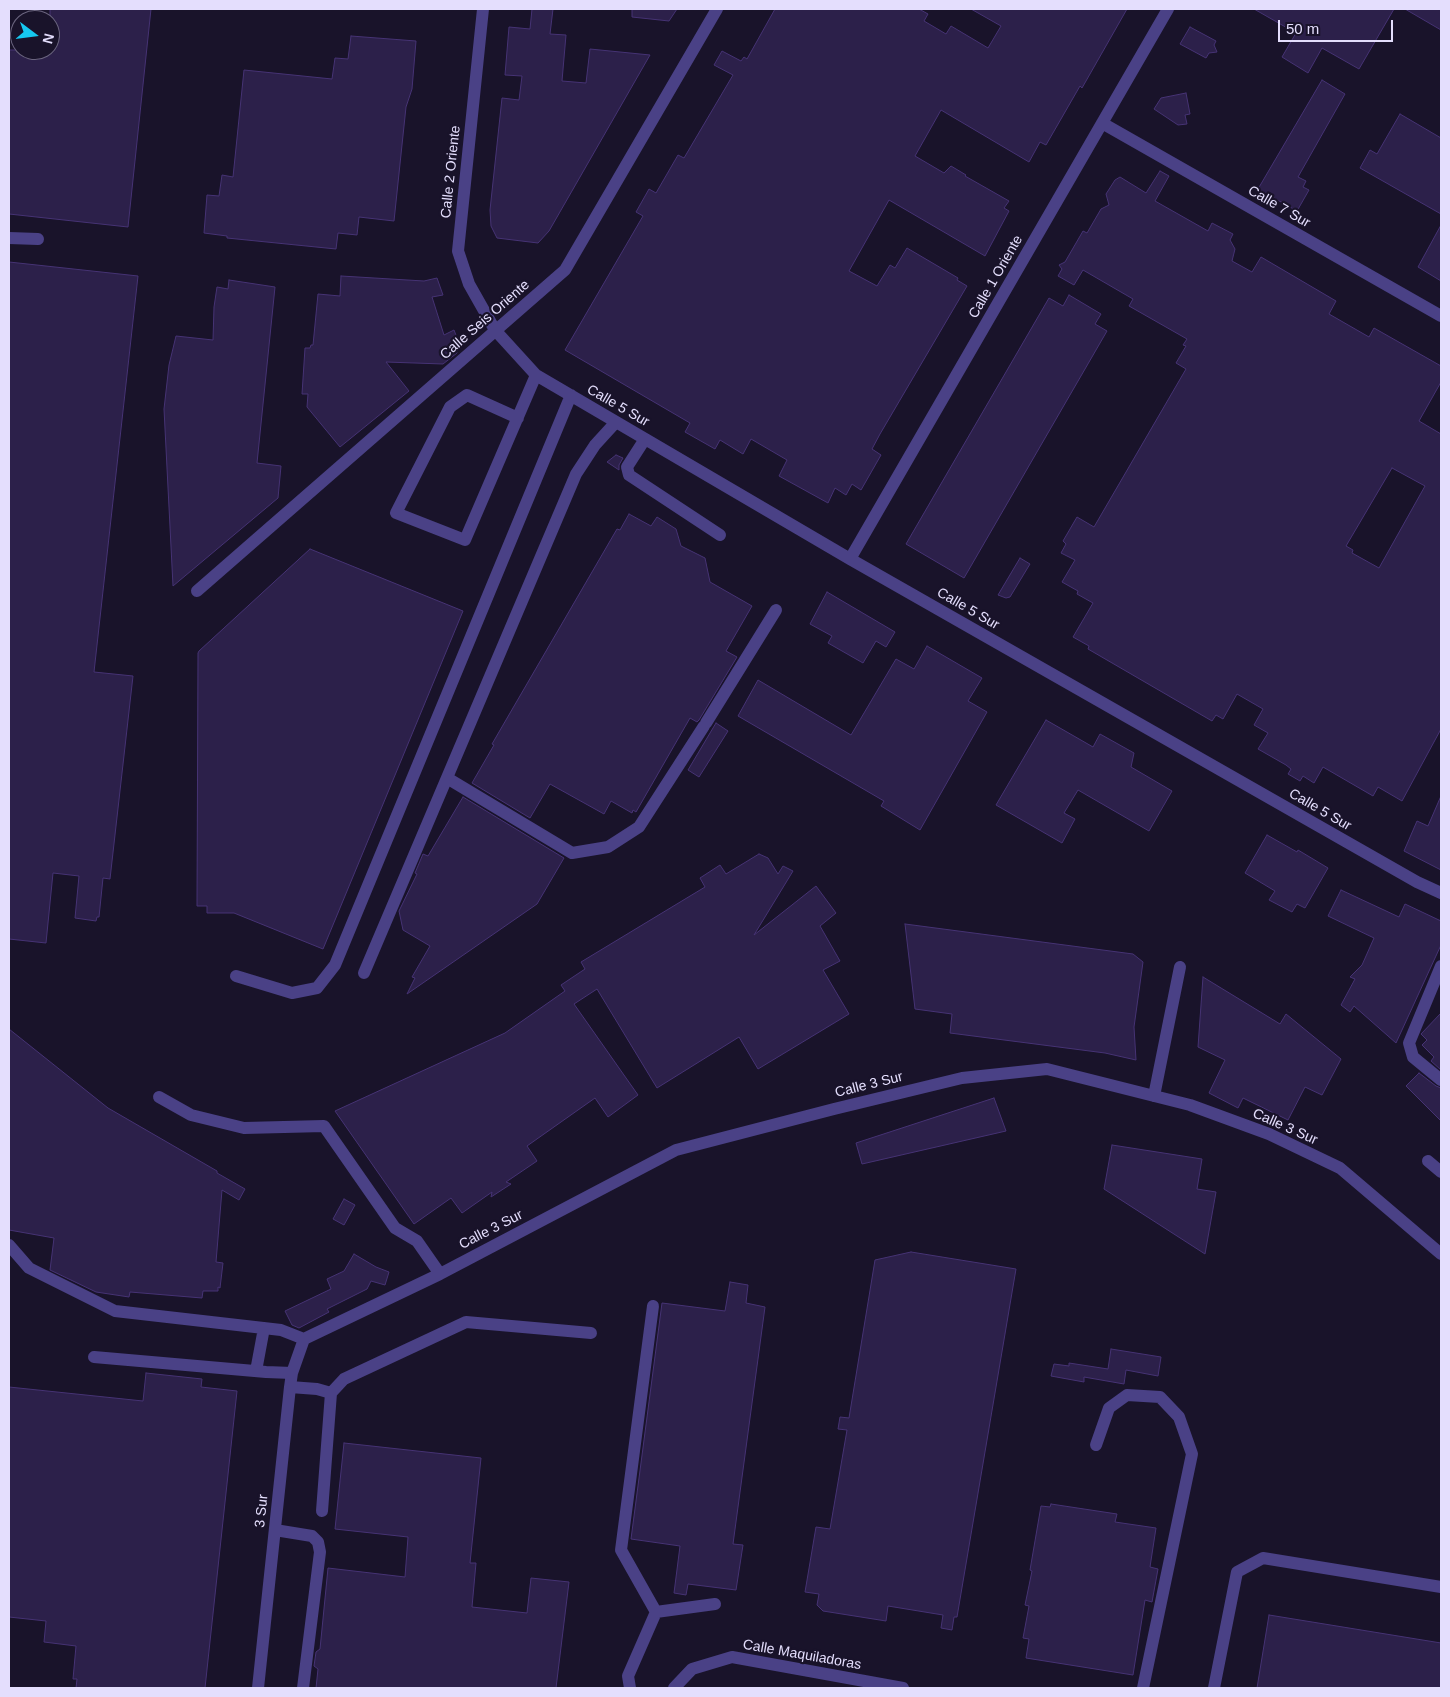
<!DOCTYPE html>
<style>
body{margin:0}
#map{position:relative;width:1450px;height:1697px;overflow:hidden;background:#19132a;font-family:Arial,sans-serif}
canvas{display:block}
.frame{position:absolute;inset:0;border:10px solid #e4defd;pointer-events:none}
.north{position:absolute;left:10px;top:10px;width:50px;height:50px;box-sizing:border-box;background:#19132a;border:1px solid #6a647e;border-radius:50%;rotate:105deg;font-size:14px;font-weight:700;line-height:20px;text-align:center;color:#e4defd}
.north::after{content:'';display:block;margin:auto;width:18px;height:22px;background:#16c8f0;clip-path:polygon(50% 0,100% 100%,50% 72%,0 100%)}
.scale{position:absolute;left:1278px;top:20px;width:115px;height:22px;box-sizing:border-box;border:2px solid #e4defd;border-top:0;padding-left:6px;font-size:15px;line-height:18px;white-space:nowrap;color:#e4defd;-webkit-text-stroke:4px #19132a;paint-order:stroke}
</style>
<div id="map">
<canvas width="1450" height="1697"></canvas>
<div class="frame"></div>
<div class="north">N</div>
<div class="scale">50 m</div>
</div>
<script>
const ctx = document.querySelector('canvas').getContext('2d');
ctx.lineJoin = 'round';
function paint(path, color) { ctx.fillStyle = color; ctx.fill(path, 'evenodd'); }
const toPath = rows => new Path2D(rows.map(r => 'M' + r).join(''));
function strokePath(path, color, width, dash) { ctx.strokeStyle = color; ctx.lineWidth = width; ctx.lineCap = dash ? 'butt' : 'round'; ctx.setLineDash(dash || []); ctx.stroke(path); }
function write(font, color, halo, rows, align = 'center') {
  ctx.font = font + ' Arial,sans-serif'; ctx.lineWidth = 4.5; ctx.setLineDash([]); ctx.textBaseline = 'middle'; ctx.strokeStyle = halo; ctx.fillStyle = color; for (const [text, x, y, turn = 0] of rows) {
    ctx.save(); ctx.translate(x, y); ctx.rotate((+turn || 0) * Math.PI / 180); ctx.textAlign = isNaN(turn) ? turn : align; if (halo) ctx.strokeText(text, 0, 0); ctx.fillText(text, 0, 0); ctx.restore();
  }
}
const building = toPath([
 [50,9,151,9,128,227,9,214,9,50,50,50,50,9],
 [532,9,553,9,550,34,566,35,562,81,586,83,590,49,650,55,549,231,538,243,497,238,491,226,490,210,502,98,519,100,522,76,505,75,509,27,530,29,532,9],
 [632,9,677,9,669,21,632,17,632,9],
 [775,9,919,9,928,14,924,21,946,34,951,26,988,48,1001,26,971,9,1127,9,1082,88,1080,86,1046,145,1040,142,1029,162,941,110,915,156,944,173,951,166,966,175,965,176,1009,201,1004,208,1009,211,985,256,889,200,849,271,877,286,890,265,895,268,907,248,958,278,957,280,967,286,880,434,872,449,881,455,861,490,852,484,846,495,835,488,828,503,779,476,787,460,751,439,743,454,720,440,715,449,685,432,690,423,565,350,643,216,636,212,649,189,656,193,678,155,684,158,733,75,714,65,722,51,741,61,744,57,747,59,775,9],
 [1254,9,1394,9,1359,69,1322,48,1308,73,1282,57,1296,33,1254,9],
 [1405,9,1441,9,1441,30,1405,9],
 [1190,27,1216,41,1214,45,1217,52,1209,53,1206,58,1180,44,1190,27],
 [351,36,416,41,412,89,406,107,394,221,359,217,357,235,338,233,336,249,227,238,227,236,204,233,207,195,219,196,222,175,233,177,244,70,332,79,335,58,348,59,351,36],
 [1322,80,1345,94,1298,177,1306,181,1303,187,1309,190,1297,211,1258,189,1322,80],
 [1186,93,1190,114,1185,115,1187,124,1178,125,1154,109,1161,98,1186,93],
 [1400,114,1441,138,1441,214,1360,168,1370,150,1377,154,1400,114],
 [1160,171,1169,176,1155,201,1208,231,1212,223,1233,234,1230,240,1235,249,1232,261,1252,272,1261,257,1336,301,1329,314,1369,337,1374,328,1441,366,1441,382,1419,421,1441,434,1441,729,1402,801,1378,787,1373,796,1323,767,1314,783,1303,776,1300,781,1288,774,1291,769,1286,765,1258,749,1268,733,1254,725,1263,709,1237,694,1223,719,1216,715,1212,721,1088,649,1089,646,1073,637,1093,603,1077,594,1078,591,1062,582,1075,560,1061,553,1066,544,1063,541,1077,517,1094,527,1186,369,1176,363,1186,346,1183,345,1187,339,1129,306,1133,299,1083,270,1074,285,1058,276,1062,269,1059,265,1065,262,1083,231,1087,233,1101,209,1109,205,1106,194,1115,180,1120,177,1146,193,1160,171],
 [1392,468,1425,486,1379,568,1352,553,1353,550,1346,546,1392,468],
 [1441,225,1441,281,1418,267,1441,225],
 [9,262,138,276,94,672,133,676,110,879,103,878,99,917,97,917,96,921,75,918,79,876,53,873,46,943,9,939,9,262],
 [341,276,424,281,437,278,443,295,432,297,444,335,454,330,457,338,455,346,457,353,443,364,386,362,409,391,340,447,307,407,308,394,302,394,305,348,310,348,311,345,313,345,318,294,340,296,341,276],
 [229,280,275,287,257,463,281,466,278,498,173,586,164,409,169,365,176,336,213,340,214,307,217,287,228,289,229,280],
 [1069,295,1101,314,1095,324,1107,331,964,578,906,544,1049,298,1063,306,1069,295],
 [616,455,623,458,619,465,619,470,607,462,616,455],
 [629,514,651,526,657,517,676,529,681,546,705,558,710,582,752,606,726,651,737,657,699,720,697,722,690,718,636,812,633,810,632,813,611,801,604,814,550,784,530,818,472,783,494,745,492,744,617,529,620,530,629,514],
 [310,549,463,611,323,949,234,913,207,913,207,906,197,906,198,653,199,651,310,549],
 [1020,558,1030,564,1010,597,1006,598,998,595,1020,558],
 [827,592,895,632,886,647,876,641,863,663,828,643,832,636,810,624,827,592],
 [927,646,982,678,968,701,987,712,920,830,881,806,884,801,738,716,758,680,851,735,896,659,914,669,927,646],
 [1046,720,1093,747,1100,734,1134,753,1131,767,1172,791,1149,831,1078,790,1064,813,1075,819,1062,843,996,805,1046,720],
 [716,723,728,731,699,777,688,770,716,723],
 [1441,796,1441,870,1404,851,1417,821,1428,826,1441,796],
 [463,797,564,858,537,904,407,994,415,978,412,977,430,946,403,930,399,911,417,874,415,873,423,854,428,856,463,797],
 [1267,835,1297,852,1298,850,1328,868,1305,908,1297,904,1292,912,1269,900,1275,891,1245,873,1267,835],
 [759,854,768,858,778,874,783,866,793,871,754,935,816,886,836,913,820,926,840,961,823,970,849,1014,758,1069,739,1037,657,1088,597,989,574,1004,638,1095,608,1117,595,1098,527,1146,537,1161,506,1182,511,1184,491,1197,492,1192,462,1213,451,1198,414,1224,335,1111,505,1033,565,991,561,985,585,969,581,962,705,887,700,878,720,865,726,874,759,854],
 [1341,890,1399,917,1405,904,1441,921,1441,945,1396,1043,1354,1006,1350,1012,1341,1005,1355,979,1350,977,1362,965,1374,938,1328,916,1341,890],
 [905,924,1133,954,1143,962,1134,1027,1136,1060,1105,1053,950,1033,952,1014,915,1009,905,924],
 [1203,977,1280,1024,1286,1014,1341,1059,1322,1095,1305,1087,1288,1120,1243,1098,1238,1108,1209,1093,1225,1060,1198,1047,1203,977],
 [1441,1013,1441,1070,1431,1061,1434,1057,1422,1045,1427,1040,1421,1034,1441,1013],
 [9,1029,108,1108,217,1171,217,1173,245,1189,239,1200,222,1190,216,1262,223,1263,220,1288,218,1287,218,1291,203,1291,202,1298,130,1292,129,1297,96,1292,50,1270,54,1238,9,1230,9,1029],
 [1419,1073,1436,1086,1441,1088,1441,1121,1406,1086,1419,1073],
 [994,1098,1006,1131,862,1164,856,1143,994,1098],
 [1112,1145,1202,1159,1197,1189,1216,1192,1205,1254,1104,1189,1112,1145],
 [344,1199,355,1205,344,1225,333,1219,344,1199],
 [911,1252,1016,1269,957,1617,954,1617,952,1630,941,1628,943,1615,888,1606,886,1621,823,1611,817,1605,819,1594,805,1592,816,1527,830,1529,847,1430,838,1429,840,1417,849,1418,875,1260,911,1252],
 [354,1254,376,1267,389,1272,385,1285,371,1281,367,1289,327,1309,329,1312,299,1328,292,1325,285,1311,331,1289,327,1279,344,1271,354,1254],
 [730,1282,748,1285,746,1303,765,1307,733,1544,743,1545,736,1590,688,1584,686,1595,674,1593,680,1546,631,1539,662,1303,725,1311,730,1282],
 [1111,1349,1161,1357,1158,1376,1126,1370,1124,1384,1084,1377,1084,1382,1051,1376,1054,1364,1069,1366,1069,1363,1108,1369,1111,1349],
 [146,1373,202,1379,201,1387,237,1391,205,1688,76,1688,77,1679,73,1679,76,1646,44,1642,46,1621,9,1617,9,1387,143,1401,146,1373],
 [344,1443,481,1458,470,1563,476,1563,472,1607,527,1613,531,1578,569,1582,556,1688,316,1688,318,1669,314,1666,316,1652,320,1649,328,1568,405,1577,408,1537,335,1529,344,1443],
 [1051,1504,1117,1514,1115,1522,1156,1528,1150,1567,1158,1569,1152,1602,1145,1600,1133,1675,1026,1658,1029,1639,1023,1638,1029,1606,1025,1605,1032,1571,1030,1570,1041,1506,1050,1507,1051,1504],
 [1269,1615,1441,1643,1441,1688,1257,1688,1269,1615]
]);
const minor = toPath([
 [483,9,458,251,469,284,495,330,536,375,850,559,1417,882,1441,893],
 [1102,123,1441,316],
 [9,238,38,239],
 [518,418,467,395,450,407,396,513,465,540,536,375],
 [645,439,627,467,629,475,720,535],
 [850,559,1168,9],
 [197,591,565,270,717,9],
 [706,723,776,610],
 [447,778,572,853,608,847,639,827,704,726],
 [1441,966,1409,1043,1413,1057,1441,1080],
 [364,973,576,474,595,445,616,422],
 [236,976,292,993,317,988,335,965,571,395],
 [1154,1096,1180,967],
 [159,1097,191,1115,244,1128,324,1126,395,1228,417,1241,440,1274],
 [1428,1161,1441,1172],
 [9,1245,29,1268,115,1311,281,1330,304,1339],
 [653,1306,621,1550,656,1612],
 [304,1339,440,1274,676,1150,834,1109,962,1078,1047,1069,1190,1105,1269,1134,1340,1168,1441,1254],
 [94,1357,266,1372,292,1373],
 [256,1371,264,1328],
 [290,1387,317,1389,331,1393,344,1379,466,1322,591,1333],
 [1096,1445,1109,1408,1127,1395,1160,1397,1179,1417,1192,1454,1143,1688],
 [322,1511,331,1393],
 [275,1530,312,1536,318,1542,320,1552,303,1688],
 [258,1688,290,1387,292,1373,304,1339],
 [630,1688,628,1676,656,1612,715,1604],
 [674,1688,692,1669,732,1657,903,1688],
 [1214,1688,1237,1572,1263,1558,1441,1587]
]);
const streetNames = [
 ["Calle 2 Oriente",451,172,-84],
 ["Calle 7 Sur",1279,207,30],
 ["Calle 1 Oriente",996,277,-60],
 ["Calle Seis Oriente",485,320,-41],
 ["Calle 5 Sur",618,406,30],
 ["Calle 5 Sur",968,609,30],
 ["Calle 5 Sur",1320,810,30],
 ["Calle 3 Sur",869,1085,-14],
 ["Calle 3 Sur",1285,1127,24],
 ["Calle 3 Sur",491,1230,-27],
 ["3 Sur",262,1511,-84],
 ["Calle Maquiladoras",802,1655,10]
];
paint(building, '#2c204a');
strokePath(building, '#463374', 1);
strokePath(minor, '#4a4186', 12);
write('14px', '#e4defd', '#19132a', streetNames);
</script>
